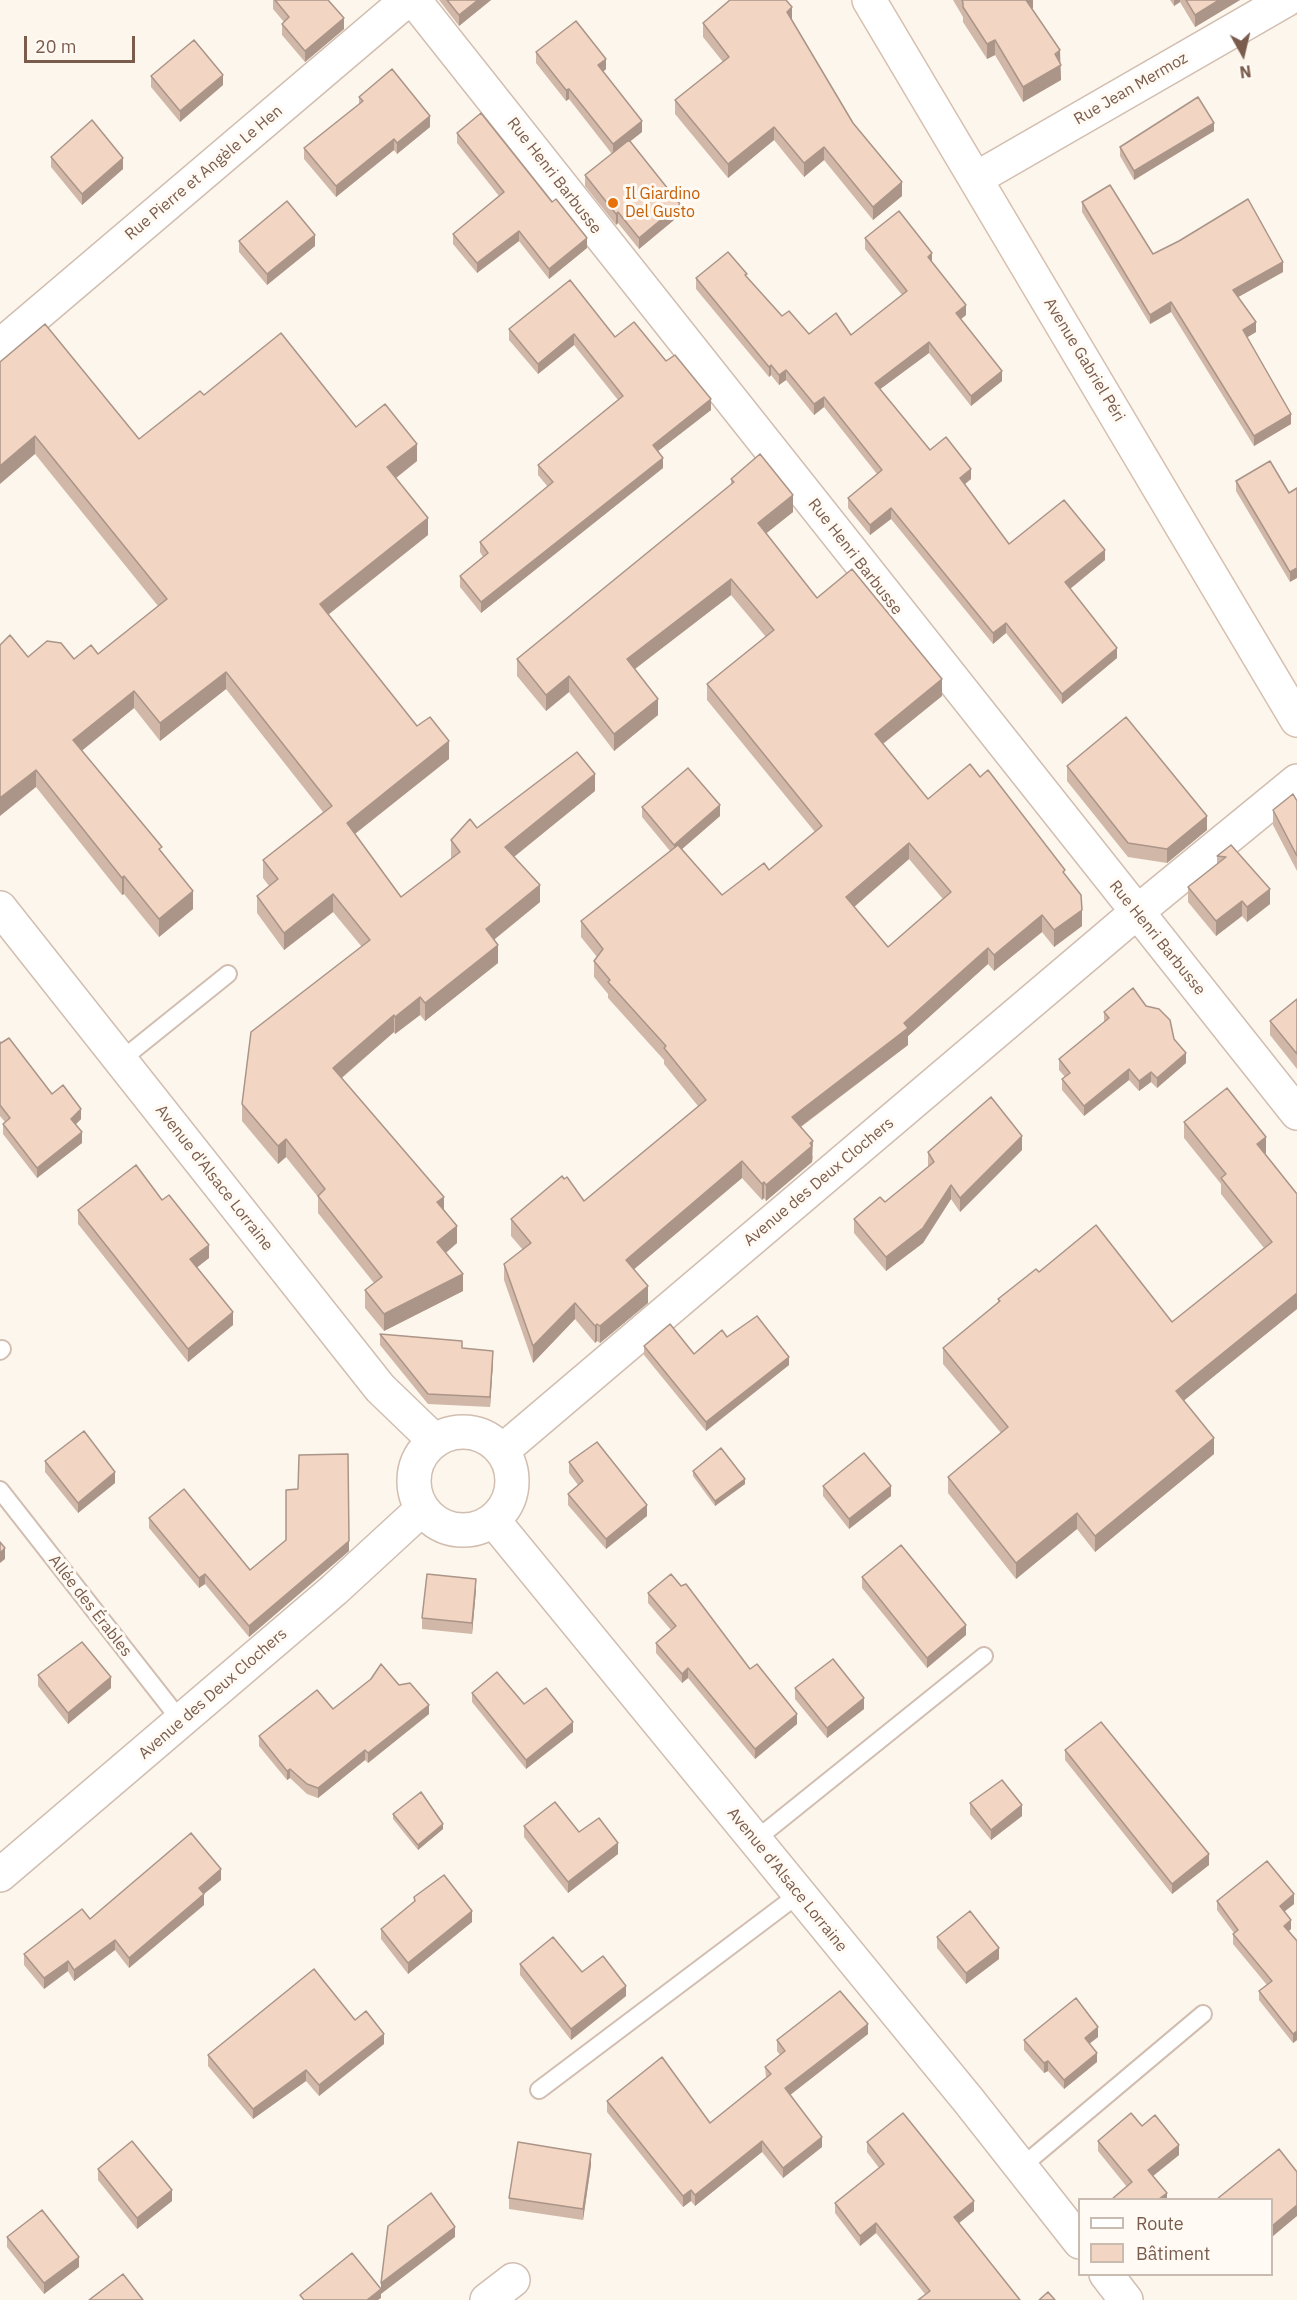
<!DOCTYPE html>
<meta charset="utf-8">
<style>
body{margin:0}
#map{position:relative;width:1297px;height:2300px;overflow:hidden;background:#fdf6ec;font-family:"IBM Plex Sans",sans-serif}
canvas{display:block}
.legend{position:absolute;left:1078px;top:2198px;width:195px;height:78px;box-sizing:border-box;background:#fffaf3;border:2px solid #cabbb1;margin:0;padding:8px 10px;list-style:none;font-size:18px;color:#7a5c4d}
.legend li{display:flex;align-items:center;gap:12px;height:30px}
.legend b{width:30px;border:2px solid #cabbb1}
.north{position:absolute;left:1213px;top:24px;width:60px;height:60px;-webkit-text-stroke:4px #fffaf3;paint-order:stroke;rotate:172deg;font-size:16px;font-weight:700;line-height:24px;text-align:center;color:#7a5c4d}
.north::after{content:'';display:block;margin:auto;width:21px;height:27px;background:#7a5c4d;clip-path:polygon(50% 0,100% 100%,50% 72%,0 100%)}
.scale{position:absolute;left:24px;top:36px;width:111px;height:27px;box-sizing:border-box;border:3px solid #7a5c4d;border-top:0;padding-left:8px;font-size:18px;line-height:21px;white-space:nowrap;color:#7a5c4d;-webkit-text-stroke:4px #fffaf3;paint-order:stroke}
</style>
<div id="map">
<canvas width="1297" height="2300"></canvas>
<ul class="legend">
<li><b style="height:8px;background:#fff"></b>Route</li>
<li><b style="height:16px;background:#f3d5c3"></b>Bâtiment</li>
</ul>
<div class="north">N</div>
<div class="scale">20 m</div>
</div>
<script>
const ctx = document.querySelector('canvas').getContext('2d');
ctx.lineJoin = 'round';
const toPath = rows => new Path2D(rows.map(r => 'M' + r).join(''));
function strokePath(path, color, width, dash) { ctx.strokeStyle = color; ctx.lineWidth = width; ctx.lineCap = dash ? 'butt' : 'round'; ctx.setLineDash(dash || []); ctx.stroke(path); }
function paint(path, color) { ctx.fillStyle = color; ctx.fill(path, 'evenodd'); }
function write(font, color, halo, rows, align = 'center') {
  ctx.font = font + ' "IBM Plex Sans",sans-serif'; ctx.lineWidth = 6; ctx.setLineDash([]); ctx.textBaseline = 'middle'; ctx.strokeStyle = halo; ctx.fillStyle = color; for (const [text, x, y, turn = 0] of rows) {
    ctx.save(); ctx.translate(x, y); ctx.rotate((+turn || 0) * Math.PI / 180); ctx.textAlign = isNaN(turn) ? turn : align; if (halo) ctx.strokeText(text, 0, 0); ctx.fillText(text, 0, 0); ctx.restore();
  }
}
const lane = toPath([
 [121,1060,228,974],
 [0,1351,2,1349],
 [0,1490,181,1721],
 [754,1841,984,1656],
 [539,2090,799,1894],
 [1020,2168,1203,2014]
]);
const street = toPath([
 [414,0,1297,1113],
 [977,178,1286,0],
 [0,346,407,0],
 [0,908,380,1388,435,1441],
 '414 1481a49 49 0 1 1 98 0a49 49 0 1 1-98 0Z',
 [502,1451,1137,912,1297,781],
 [493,1520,969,2101,1080,2242],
 [0,1875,334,1590,422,1509],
 [1106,2274,1126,2300],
 [487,2300,513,2280]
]);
const secondary = toPath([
 [869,0,1297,720]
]);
const wall = toPath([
 [273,0,328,0,344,29,305,62,282,35,282,24,284,22,273,9],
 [439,0,491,0,459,26],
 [953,0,1033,0,1032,10,1060,62,1061,80,1023,102,995,55,987,59,963,22,963,17],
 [1170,0,1240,0,1195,27,1180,2,1174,6],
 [792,20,853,123,902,196,873,220,824,160,804,177,774,140,728,178,675,114,675,100,723,62,703,37,703,23],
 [536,52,606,69,603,72,642,132,630,141,680,215,639,249,618,223,616,225,585,186,585,175,612,154,569,99,566,101,536,63],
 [151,76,223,85,180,122,151,87],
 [359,97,430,127,397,154,394,150,336,197,304,159,304,148,359,104],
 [1214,131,1134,180,1120,156,1120,147],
 [457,133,587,248,549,279,519,241,477,273,453,244,453,234,499,196,457,143],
 [51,157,123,169,82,205,51,167],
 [1082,202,1153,254,1283,272,1238,297,1256,332,1247,337,1291,424,1254,446,1171,312,1150,324,1082,212],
 [865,238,932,262,966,315,961,319,1002,381,971,406,929,353,880,389,930,450,971,479,965,484,1009,544,1105,560,1070,589,1117,658,1062,704,1006,633,993,644,891,519,870,535,848,508,848,498,877,474,824,407,814,415,786,380,779,385,771,375,769,377,696,289,696,278,747,278,782,316,809,334,851,335,902,295,865,249],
 [239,241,315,246,267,285,239,252],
 [509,329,615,337,666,361,711,410,658,451,663,468,481,613,460,587,460,576,483,557,480,552,480,542,548,487,538,475,538,465,618,400,574,345,538,374,509,340],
 [0,362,139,439,204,395,356,427,417,461,396,478,428,535,328,615,417,726,449,759,355,834,401,897,451,859,451,840,477,828,595,791,514,857,540,902,494,940,498,963,425,1021,420,1015,395,1034,394,1032,342,1078,444,1209,457,1243,446,1253,463,1291,384,1331,365,1308,365,1290,374,1283,318,1213,318,1197,286,1157,278,1164,242,1121,242,1104,362,947,333,912,284,950,257,913,257,896,269,886,263,878,263,860,323,812,226,689,160,741,134,708,81,751,162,852,193,909,159,937,124,894,122,895,36,787,28,657,74,659,98,654,158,606,35,454],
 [731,479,793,512,766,533,817,598,942,696,883,744,928,799,980,777,1065,875,1082,926,1054,947,1042,932,994,971,988,964,908,1036,908,1045,801,1127,813,1157,812,1162,766,1201,764,1198,762,1200,742,1178,634,1269,648,1303,600,1343,597,1341,595,1343,575,1319,533,1363,504,1280,504,1264,523,1250,511,1236,511,1219,584,1201,698,1106,664,1064,664,1060,608,998,608,994,594,977,594,961,597,957,581,937,581,921,670,851,642,817,642,807,720,816,682,849,722,895,769,870,815,832,707,700,707,684,766,637,731,595,635,669,658,715,614,751,569,692,546,711,517,676,517,659,731,485],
 [909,859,943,899,888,947,854,907],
 [1236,481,1289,493,1297,488,1290,582,1236,491],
 [1067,766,1207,830,1167,863,1128,857,1067,781],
 [1297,801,1297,871,1273,825,1273,810],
 [1231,845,1270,904,1247,922,1242,916,1216,936,1188,902,1188,887,1217,864,1217,856],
 [1297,999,1297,1069,1270,1035,1270,1021],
 [1146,1006,1174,1039,1186,1063,1157,1088,1151,1082,1139,1091,1129,1080,1084,1116,1062,1090,1062,1079,1065,1077,1059,1070,1059,1059,1104,1022,1104,1012],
 [0,1042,52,1094,81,1119,75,1125,82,1143,37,1178,3,1134,3,1124,5,1122,0,1116],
 [1184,1122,1266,1153,1265,1153,1297,1194,1297,1309,1184,1400,1214,1454,1095,1552,1077,1529,1016,1579,948,1493,948,1477,1001,1433,943,1364,943,1348,998,1303,998,1299,1039,1272,1172,1322,1264,1248,1221,1194,1221,1184,1184,1138],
 [1022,1150,960,1212,951,1199,923,1243,886,1271,854,1233,854,1219,885,1202,928,1167,928,1152],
 [78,1210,209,1258,197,1267,233,1325,188,1362,78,1224],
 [380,1334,462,1348,493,1361,490,1407,428,1404,380,1345],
 [727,1337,789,1365,706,1431,644,1355,644,1346,694,1354],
 [45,1461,115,1483,78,1513,45,1472],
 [569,1462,647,1516,606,1549,568,1505,568,1494,578,1485,569,1473],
 [693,1471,745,1484,715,1506,693,1476],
 [823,1486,891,1496,849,1529,823,1496],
 [149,1518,250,1570,349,1551,249,1637,205,1584,199,1588,149,1528],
 [862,1577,966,1635,927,1668,862,1588],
 [476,1590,472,1634,422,1629,422,1618],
 [648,1593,750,1669,797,1724,755,1759,688,1678,682,1683,656,1653,656,1643,671,1630,648,1603],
 [38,1675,111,1688,68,1724,38,1686],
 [399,1685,429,1714,368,1763,365,1760,318,1798,307,1794,290,1778,287,1780,259,1746,259,1736],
 [795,1688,864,1709,827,1738,795,1699],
 [472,1693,524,1704,573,1732,526,1769,472,1702],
 [1065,1750,1209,1865,1172,1894,1065,1760],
 [970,1803,1022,1816,991,1840,970,1814],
 [393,1814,443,1829,418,1850,393,1819],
 [524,1826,579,1832,618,1854,568,1893,524,1837],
 [221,1880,204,1894,204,1905,129,1968,115,1950,74,1981,68,1971,44,1989,24,1965,24,1954,90,1919],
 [414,1897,472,1922,408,1974,381,1939,381,1929,414,1902],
 [1217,1901,1294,1904,1285,1911,1291,1929,1289,1931,1297,1941,1297,2040,1293,2043,1259,2000,1259,1991,1267,1985,1233,1944,1233,1934,1234,1933,1217,1910],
 [937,1937,999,1959,966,1984,937,1948],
 [520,1964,582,1972,626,1996,571,2040,520,1975],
 [355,2020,384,2044,319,2096,306,2081,253,2119,208,2066,208,2055],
 [868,2034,790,2095,822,2147,783,2178,762,2152,695,2206,691,2201,683,2207,607,2112,607,2101,710,2123,766,2078,765,2067,780,2055,777,2051,777,2040],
 [1098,2037,1089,2044,1097,2062,1064,2089,1048,2071,1044,2073,1024,2050,1024,2040],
 [1142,2126,1179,2155,1153,2176,1167,2199,1127,2187,1098,2151,1098,2141],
 [867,2142,974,2211,959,2223,1020,2300,925,2294,876,2233,860,2246,835,2213,835,2203,879,2168,867,2152],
 [591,2165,583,2220,509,2209,509,2198],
 [98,2169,172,2201,137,2229,98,2180],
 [7,2237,79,2267,44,2294,7,2247]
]);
const shadedWall = toPath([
 [478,0,491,0,459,26,459,15],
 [1025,0,1033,0,1033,9],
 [1174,0,1180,0,1180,2,1174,6],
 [1219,0,1240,0,1195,27,1195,15],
 [792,7,792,21,787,12],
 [344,18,344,29,305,62,305,51],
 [995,40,995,55,987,59,987,44],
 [1060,50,1061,80,1023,102,1023,87],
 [606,59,606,69,598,76,598,65],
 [223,75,223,85,180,122,180,111],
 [569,89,569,99,566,101,566,90],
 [430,116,430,127,397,154,397,143],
 [642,121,642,132,613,155,613,144],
 [1214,123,1214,131,1134,180,1134,171],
 [774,127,774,140,728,178,728,164],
 [394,139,394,150,336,197,336,186],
 [824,147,824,160,804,177,804,163],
 [123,158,123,169,82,205,82,194],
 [902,182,902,196,873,220,873,207],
 [680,204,680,215,639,249,639,238],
 [618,212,618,223,616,225,616,214],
 [519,231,519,241,477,273,477,263],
 [315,235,315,246,267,285,267,274],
 [587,238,587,248,549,279,549,269],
 [932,253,932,263,928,257],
 [1283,262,1283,272,1233,300,1233,290],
 [1171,302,1171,312,1150,324,1150,315],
 [966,305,966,315,956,323,956,313],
 [1256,322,1256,332,1243,340,1243,330],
 [574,334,574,345,538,374,538,364],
 [929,342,929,353,875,393,875,383],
 [771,365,771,375,769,377,769,367],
 [786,370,786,380,779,385,779,375],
 [1002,371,1002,381,971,406,971,396],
 [824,397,824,407,814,415,814,404],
 [711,399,711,410,653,455,653,445],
 [1291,414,1291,424,1254,446,1254,436],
 [35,436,35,454,0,484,0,466],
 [417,444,417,461,387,485,387,467],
 [663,458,663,468,481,613,481,602],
 [971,469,971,479,960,488,960,478],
 [793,495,793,512,758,540,758,523],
 [891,508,891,519,870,535,870,525],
 [428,518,428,535,320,621,320,604],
 [1105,550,1105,560,1065,593,1065,582],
 [1297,568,1297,578,1290,582,1290,572],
 [731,579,731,595,627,675,627,659],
 [1006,623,1006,633,993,644,993,633],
 [1117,648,1117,658,1062,704,1062,694],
 [226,672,226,689,160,741,160,723],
 [569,676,569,692,546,711,546,695],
 [942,679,942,696,875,750,875,734],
 [134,691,134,708,73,758,73,740],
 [658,699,658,715,614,751,614,734],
 [449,741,449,759,347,840,347,823],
 [36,770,36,787,0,816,0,798],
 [595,774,595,791,505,864,505,847],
 [720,805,720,816,674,856,674,845],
 [1207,816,1207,830,1167,863,1167,849],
 [909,843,909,859,846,914,846,897],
 [124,876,124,894,122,895,122,878],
 [540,885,540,902,486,946,486,929],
 [1270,889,1270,904,1247,922,1247,907],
 [193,891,193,909,159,937,159,919],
 [333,894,333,912,284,950,284,933],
 [1242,901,1242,916,1216,936,1216,921],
 [1082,910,1082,926,1054,947,1054,930],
 [1042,915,1042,932,994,971,994,955],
 [498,945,498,963,425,1021,425,1003],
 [988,948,988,964,908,1036,908,1045,792,1133,792,1117,904,1023],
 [420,997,420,1015,395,1034,395,1017],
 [394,1015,394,1032,333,1085,333,1068],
 [1186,1053,1186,1063,1157,1088,1157,1078],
 [1129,1069,1129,1080,1084,1116,1084,1106],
 [1151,1072,1151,1082,1139,1091,1139,1081],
 [81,1109,81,1119,71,1129,71,1119],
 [82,1132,82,1143,37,1178,37,1168],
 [1022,1136,1022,1150,960,1212,960,1198],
 [1266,1137,1266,1153,1257,1160,1257,1144],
 [286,1139,286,1157,278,1164,278,1146],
 [813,1141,812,1162,766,1201,766,1185],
 [742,1161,742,1178,626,1276,626,1260],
 [764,1182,764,1198,762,1200,762,1184],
 [951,1185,951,1199,923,1243,886,1271,886,1257],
 [444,1197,444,1215,437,1202],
 [457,1226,457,1243,437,1260,437,1242],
 [209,1245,209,1258,190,1273,190,1259],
 [463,1274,463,1291,384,1331,384,1314],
 [648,1286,648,1303,600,1343,600,1326],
 [1297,1293,1297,1309,1176,1407,1176,1391],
 [575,1303,575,1319,533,1363,533,1346],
 [233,1312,233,1325,188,1362,188,1349],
 [597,1324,597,1341,595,1343,595,1326],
 [493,1351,493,1361,490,1407,490,1397],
 [789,1357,789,1365,706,1431,706,1422],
 [1214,1438,1214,1454,1095,1552,1095,1536],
 [115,1472,115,1483,78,1513,78,1503],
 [745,1479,745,1484,715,1506,715,1501],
 [891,1486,891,1496,849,1529,849,1519],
 [647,1505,647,1516,606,1549,606,1539],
 [1077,1513,1077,1529,1016,1579,1016,1563],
 [349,1541,349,1551,249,1637,249,1626],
 [5,1548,5,1559,0,1563,0,1553],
 [205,1574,205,1584,199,1588,199,1578],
 [476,1579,476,1590,472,1634,472,1623],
 [966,1625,966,1635,927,1668,927,1658],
 [688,1668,688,1678,682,1683,682,1674],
 [111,1677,111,1688,68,1724,68,1713],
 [864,1698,864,1709,827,1738,827,1728],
 [429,1705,429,1714,368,1763,368,1753],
 [797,1714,797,1724,755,1759,755,1749],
 [573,1722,573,1732,526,1769,526,1760],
 [365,1750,365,1760,318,1798,318,1788],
 [290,1769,290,1778,287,1780,287,1771],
 [1022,1805,1022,1816,991,1840,991,1830],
 [443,1824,443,1829,418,1850,418,1845],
 [618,1843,618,1854,568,1893,568,1882],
 [1209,1854,1209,1865,1172,1894,1172,1884],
 [221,1869,221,1880,199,1898,199,1888],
 [204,1894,204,1905,129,1968,129,1958],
 [1294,1894,1294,1904,1280,1915,1280,1906],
 [472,1911,472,1922,408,1974,408,1963],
 [1291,1920,1291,1929,1284,1935,1284,1926],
 [115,1940,115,1950,74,1981,74,1970],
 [999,1948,999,1959,966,1984,966,1973],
 [68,1961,68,1971,44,1989,44,1978],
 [626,1986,626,1996,571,2040,571,2029],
 [868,2024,868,2034,785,2099,785,2088],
 [1098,2027,1098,2037,1085,2047,1085,2038],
 [1297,2031,1297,2040,1293,2043,1293,2034],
 [384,2034,384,2044,319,2096,319,2085],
 [1097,2053,1097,2062,1064,2089,1064,2080],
 [1048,2061,1048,2071,1044,2073,1044,2063],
 [306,2070,306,2081,253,2119,253,2109],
 [822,2137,822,2147,783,2178,783,2168],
 [762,2141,762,2152,695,2206,695,2195],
 [1179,2145,1179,2155,1148,2180,1148,2170],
 [591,2154,591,2165,583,2220,583,2209],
 [172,2190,172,2201,137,2229,137,2218],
 [691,2190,691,2201,683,2207,683,2196],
 [1167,2193,1167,2199,1159,2199],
 [974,2201,974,2211,954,2227,954,2217],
 [1297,2205,1297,2216,1272,2237,1272,2226],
 [876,2223,876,2233,860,2246,860,2236],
 [455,2227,455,2237,381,2294,381,2283],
 [79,2257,79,2267,44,2294,44,2283],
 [381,2289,381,2298,378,2300,367,2300]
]);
const building = toPath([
 [275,0,328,0,344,18,305,51,282,24,289,17,275,0],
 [447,0,478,0,459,15,447,0],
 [730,0,786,0,792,7,787,12,853,123,902,182,873,207,824,147,804,163,774,127,728,164,675,100,729,57,703,23,730,0],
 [962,0,1026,0,1060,50,1055,54,1061,65,1023,87,995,40,987,44,963,7,963,3,962,0],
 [1186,0,1219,0,1195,15,1186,0],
 [576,21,606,59,598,65,642,121,613,144,569,89,566,90,536,52,576,21],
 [194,40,223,75,180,111,151,76,194,40],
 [392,69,430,116,397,143,394,139,336,186,304,148,363,101,359,97,392,69],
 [1198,97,1214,123,1134,171,1120,147,1198,97],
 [481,113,552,202,556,199,587,238,549,269,519,231,477,263,453,234,504,192,457,133,481,113],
 [92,120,123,158,82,194,51,157,92,120],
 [629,140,680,204,639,238,618,212,616,214,585,175,629,140],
 [1110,185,1153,254,1179,241,1248,199,1283,262,1233,290,1256,322,1243,330,1291,414,1254,436,1171,302,1150,315,1082,202,1110,185],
 [287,201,315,235,267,274,239,241,287,201],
 [899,211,932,253,928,257,966,305,956,313,1002,371,971,396,929,342,875,383,930,450,946,437,971,469,960,478,1009,544,1064,500,1105,550,1065,582,1117,648,1062,694,1006,623,993,633,891,508,870,525,848,498,882,470,824,397,814,404,786,370,779,375,771,365,769,367,696,278,728,252,747,274,745,275,782,316,789,311,809,334,836,313,851,335,907,291,865,238,899,211],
 [570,280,615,337,634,322,666,361,675,355,711,399,653,445,663,458,481,602,460,576,488,553,480,542,553,482,538,465,623,396,574,334,538,364,509,329,570,280],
 [45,324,139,439,200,391,204,395,281,333,356,427,385,404,417,444,387,467,428,518,320,604,417,726,430,717,449,741,347,823,401,897,460,852,451,840,470,819,477,828,577,752,595,774,505,847,540,885,486,929,498,945,425,1003,420,997,395,1017,394,1015,333,1068,444,1197,437,1202,457,1226,437,1242,463,1274,384,1314,365,1290,382,1277,318,1196,325,1189,286,1139,278,1146,242,1104,251,1032,370,940,333,894,284,933,257,896,278,879,263,860,332,806,226,672,160,723,134,691,73,740,162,847,159,849,193,891,159,919,124,876,122,878,36,770,0,798,0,645,10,635,28,657,47,641,61,643,74,659,91,645,98,654,167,599,35,436,0,466,0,362,45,324],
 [760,454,793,495,758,523,817,598,852,569,942,679,875,734,928,799,970,764,980,777,988,770,1065,870,1063,872,1081,895,1082,910,1054,930,1042,915,994,955,988,948,904,1023,908,1028,792,1117,813,1141,810,1143,812,1146,766,1185,764,1182,762,1184,742,1161,626,1260,648,1286,600,1326,597,1324,595,1326,575,1303,533,1346,504,1264,531,1243,511,1219,562,1176,564,1179,567,1177,584,1201,706,1100,664,1048,666,1046,608,982,610,980,594,961,603,949,581,921,678,845,722,895,764,863,769,870,822,826,707,684,774,630,731,579,627,659,658,699,614,734,569,676,546,695,517,659,734,482,731,479,760,454],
 [909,843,951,892,888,947,846,897,909,843],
 [1270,461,1289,493,1297,488,1297,568,1290,572,1236,481,1270,461],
 [1126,717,1207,816,1167,849,1128,843,1067,766,1126,717],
 [688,768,720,805,674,845,642,807,688,768],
 [1293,794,1297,801,1297,856,1273,810,1293,794],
 [1231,845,1270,889,1247,907,1242,901,1216,921,1188,887,1226,857,1217,856,1231,845],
 [1133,988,1146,1006,1159,1009,1170,1020,1174,1039,1186,1053,1157,1078,1151,1072,1139,1081,1129,1069,1084,1106,1062,1079,1070,1073,1059,1059,1109,1018,1104,1012,1133,988],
 [1297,999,1297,1054,1270,1021,1297,999],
 [9,1038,52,1094,63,1085,81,1109,71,1119,82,1132,37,1168,3,1124,10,1118,0,1105,0,1042,1,1043,9,1038],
 [1227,1088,1266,1137,1257,1144,1297,1194,1297,1293,1176,1391,1214,1438,1095,1536,1077,1513,1016,1563,948,1477,1008,1427,943,1348,1000,1301,998,1299,1036,1269,1039,1272,1096,1225,1172,1322,1272,1242,1221,1178,1226,1174,1184,1122,1227,1088],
 [991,1097,1022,1136,960,1198,951,1185,923,1228,886,1257,854,1219,880,1197,885,1202,934,1162,928,1152,991,1097],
 [136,1165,162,1200,169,1195,209,1245,190,1259,233,1312,188,1349,78,1210,136,1165],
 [757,1316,789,1357,706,1422,644,1346,670,1324,694,1354,722,1330,727,1337,757,1316],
 [380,1334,462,1341,462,1348,493,1351,490,1397,428,1394,380,1334],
 [84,1431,115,1472,78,1503,45,1461,84,1431],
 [597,1442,647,1505,606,1539,568,1494,583,1481,569,1462,597,1442],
 [721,1448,745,1479,715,1501,693,1471,721,1448],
 [864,1453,891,1486,849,1519,823,1486,864,1453],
 [348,1454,349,1541,249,1626,205,1574,199,1578,149,1518,184,1489,250,1570,286,1540,286,1490,298,1489,299,1455,348,1454],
 [0,1542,5,1548,0,1553,0,1542],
 [901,1545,966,1625,927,1658,862,1577,901,1545],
 [427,1574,476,1579,472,1623,422,1618,427,1574],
 [671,1574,681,1586,686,1584,750,1669,757,1664,797,1714,755,1749,688,1668,682,1674,656,1643,676,1626,648,1593,671,1574],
 [82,1642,111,1677,68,1713,38,1675,82,1642],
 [833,1659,864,1698,827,1728,795,1688,833,1659],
 [381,1664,399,1685,410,1683,429,1705,368,1753,365,1750,318,1788,307,1784,290,1769,287,1771,259,1736,317,1690,333,1709,371,1679,381,1664],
 [497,1672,524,1704,546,1688,573,1722,526,1760,472,1693,497,1672],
 [1101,1722,1209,1854,1172,1884,1065,1750,1101,1722],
 [1002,1780,1022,1805,991,1830,970,1803,1002,1780],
 [421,1792,443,1824,418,1845,393,1814,421,1792],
 [555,1802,579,1832,599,1818,618,1843,568,1882,524,1826,555,1802],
 [191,1833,221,1869,199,1888,204,1894,129,1958,115,1940,74,1970,68,1961,44,1978,24,1954,82,1909,90,1919,191,1833],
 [1267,1861,1294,1894,1280,1906,1291,1920,1284,1926,1297,1941,1297,2031,1293,2034,1259,1991,1272,1981,1233,1934,1238,1930,1217,1901,1267,1861],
 [444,1875,472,1911,408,1963,381,1929,415,1901,414,1897,444,1875],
 [970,1911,999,1948,966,1973,937,1937,970,1911],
 [553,1937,582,1972,603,1956,626,1986,571,2029,520,1964,553,1937],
 [314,1969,355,2020,366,2011,384,2034,319,2085,306,2070,253,2109,208,2055,314,1969],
 [840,1991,868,2024,785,2088,822,2137,783,2168,762,2141,695,2195,691,2190,683,2196,607,2101,662,2057,710,2123,771,2074,765,2067,785,2051,777,2040,840,1991],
 [1076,1998,1098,2027,1085,2038,1097,2053,1064,2080,1048,2061,1044,2063,1024,2040,1076,1998],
 [903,2113,974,2201,954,2217,1020,2300,918,2300,930,2291,876,2223,860,2236,835,2203,884,2164,867,2142,903,2113],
 [1131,2113,1142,2126,1155,2115,1179,2145,1148,2170,1167,2193,1159,2199,1112,2199,1132,2182,1098,2141,1131,2113],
 [132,2141,172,2190,137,2218,98,2169,132,2141],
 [518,2142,591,2154,583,2209,509,2198,518,2142],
 [1279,2149,1297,2172,1297,2205,1272,2226,1272,2199,1217,2199,1279,2149],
 [431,2193,455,2227,381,2283,388,2226,431,2193],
 [42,2210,79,2257,44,2283,7,2237,42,2210],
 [352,2253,381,2289,367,2300,304,2300,300,2295,352,2253],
 [123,2274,143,2300,89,2300,123,2274],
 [1048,2292,1055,2300,1039,2300,1048,2292]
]);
const markers = [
 [613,203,6,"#e8710a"]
];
const streetNames = [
 ["Rue Jean Mermoz",1131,89,-30],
 ["Rue Pierre et Angèle Le Hen",204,173,-40],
 ["Rue Henri Barbusse",554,176,52],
 ["Avenue Gabriel Péri",1084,360,59],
 ["Rue Henri Barbusse",855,557,52],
 ["Rue Henri Barbusse",1157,938,51],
 ["Avenue d'Alsace Lorraine",214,1178,52],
 ["Avenue des Deux Clochers",819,1182,-40],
 ["Allée des Érables",90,1606,52],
 ["Avenue des Deux Clochers",213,1694,-41],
 ["Avenue d'Alsace Lorraine",787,1880,51]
];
const foodNames = [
 ["Il Giardino",625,194],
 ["Del Gusto",625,212]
];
strokePath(lane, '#d1beb0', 20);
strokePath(street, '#d1beb0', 36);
strokePath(secondary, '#d6c0b0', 36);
strokePath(lane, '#fff', 16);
strokePath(street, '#fff', 33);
strokePath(secondary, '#fff', 33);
paint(wall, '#d1b7a8');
paint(shadedWall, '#aa9588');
paint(building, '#f3d5c3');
strokePath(building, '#aa9588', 1.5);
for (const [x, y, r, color] of markers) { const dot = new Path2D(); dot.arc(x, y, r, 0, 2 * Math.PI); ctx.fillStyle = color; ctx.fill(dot); strokePath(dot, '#fffaf3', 2); }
write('16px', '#7a5c4d', '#fffaf3', streetNames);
write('16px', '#c56008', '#fffaf3', foodNames, 'left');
</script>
